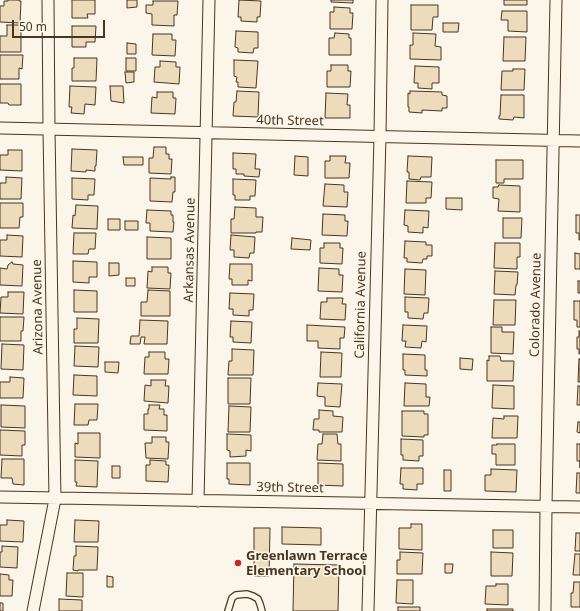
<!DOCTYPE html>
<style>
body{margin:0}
#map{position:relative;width:580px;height:611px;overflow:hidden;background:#fbf6e9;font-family:"Noto Sans",sans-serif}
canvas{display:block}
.scale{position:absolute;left:12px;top:20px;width:93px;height:18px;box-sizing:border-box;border:2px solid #4a3520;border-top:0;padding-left:5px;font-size:12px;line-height:14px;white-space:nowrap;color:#4a3520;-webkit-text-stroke:3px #fbf6e9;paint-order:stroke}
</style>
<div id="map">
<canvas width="580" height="611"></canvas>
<div class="scale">50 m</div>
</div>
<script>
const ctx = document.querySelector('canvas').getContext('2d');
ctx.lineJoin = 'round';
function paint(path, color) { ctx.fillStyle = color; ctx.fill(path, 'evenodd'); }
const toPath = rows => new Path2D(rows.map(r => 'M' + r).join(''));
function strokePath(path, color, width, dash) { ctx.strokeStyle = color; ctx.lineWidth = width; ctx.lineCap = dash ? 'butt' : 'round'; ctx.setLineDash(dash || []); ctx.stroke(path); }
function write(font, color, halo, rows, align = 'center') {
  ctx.font = font + ' "Noto Sans",sans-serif'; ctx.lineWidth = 3; ctx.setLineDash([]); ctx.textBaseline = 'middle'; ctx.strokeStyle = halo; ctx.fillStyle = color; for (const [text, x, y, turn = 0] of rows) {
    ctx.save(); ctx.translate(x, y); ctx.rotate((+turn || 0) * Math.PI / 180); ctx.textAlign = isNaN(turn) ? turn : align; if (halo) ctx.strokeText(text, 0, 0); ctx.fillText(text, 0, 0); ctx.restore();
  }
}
const building = toPath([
 [8,0,19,0,19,1,21,1,20,23,0,22,0,6,4,6,4,1,8,1,8,0],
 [72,0,95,0,95,14,87,14,88,18,72,18,72,0],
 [127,0,137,0,137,7,127,8,127,0],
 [239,0,261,1,260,17,257,17,257,22,241,21,241,17,238,17,239,0],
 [331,0,353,0,353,3,331,2,331,0],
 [504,0,527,0,527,5,504,5,504,0],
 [153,1,178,1,177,15,174,15,174,26,152,25,152,14,146,13,146,5,153,5,153,1],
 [411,5,438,5,438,17,433,17,432,30,411,30,411,5],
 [334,7,350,8,350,13,353,13,352,29,330,29,330,12,334,12,334,7],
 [502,11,527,11,527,32,508,31,508,20,501,20,502,11],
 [443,23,459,23,458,32,443,32,443,23],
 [7,25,19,25,19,31,21,31,21,52,0,52,0,36,7,36,7,25],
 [72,26,96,26,95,42,86,42,86,47,72,47,72,26],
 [236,31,258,32,258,48,254,48,253,53,238,52,238,48,235,47,236,31],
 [335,33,349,34,349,38,351,38,351,55,329,55,329,38,334,38,335,33],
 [413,33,436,34,435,46,441,47,441,60,410,59,410,45,413,45,413,33],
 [153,34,172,34,172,40,176,40,175,56,152,55,153,34],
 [504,37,526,37,525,61,503,61,504,37],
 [127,43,136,44,136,54,127,54,127,43],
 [0,55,23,55,22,69,19,68,19,79,0,79,0,55],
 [74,58,97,58,96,81,72,81,72,68,74,68,74,58],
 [126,58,136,58,136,71,126,71,126,58],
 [234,60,258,61,256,88,238,87,238,82,236,82,237,77,234,76,234,60],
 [160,61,176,62,176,67,180,67,179,84,154,82,155,67,160,67,160,61],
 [331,65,348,65,348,71,351,71,350,87,327,87,327,71,331,71,331,65],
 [415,66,439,67,439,83,432,83,432,89,418,88,418,83,414,83,415,66],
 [513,69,525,69,524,90,501,90,502,71,513,71,513,69],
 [125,72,134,72,134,82,126,83,125,72],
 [0,84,21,84,21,105,9,105,8,103,0,103,0,84],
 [70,86,96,87,95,105,85,104,84,114,71,113,72,107,69,107,70,86],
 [110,86,123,86,124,103,111,101,110,86],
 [237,91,259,92,258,117,233,116,234,102,236,102,237,91],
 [410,91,442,92,442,95,447,96,447,108,442,108,442,111,422,110,422,113,409,112,409,107,408,107,408,93,410,94,410,91],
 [157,92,173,92,173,98,176,98,175,114,151,113,152,97,157,98,157,92],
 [326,93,348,94,347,105,350,105,350,118,325,118,326,93],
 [501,95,524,95,524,118,514,117,513,120,499,119,499,116,500,116,501,95],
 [154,147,166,147,166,154,169,154,169,159,172,159,171,174,149,173,149,158,153,158,154,147],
 [72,149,97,150,96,166,95,166,95,171,86,170,86,172,71,171,72,149],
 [8,150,22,150,22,171,0,170,0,155,8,155,8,150],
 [233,153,256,154,255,169,260,169,259,177,244,176,244,174,236,174,236,169,233,169,233,153],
 [295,156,308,157,308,176,294,175,295,156],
 [330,156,346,156,345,163,350,163,349,178,325,178,325,161,330,161,330,156],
 [408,156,432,157,431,177,421,177,420,180,409,179,409,172,407,172,408,156],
 [123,157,143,157,143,165,124,165,123,157],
 [496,160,523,160,523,179,504,179,504,183,496,183,496,160],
 [6,177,22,178,21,199,0,199,0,183,6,183,6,177],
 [171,177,175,177,175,192,173,192,172,202,150,201,150,178,171,179,171,177],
 [72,178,95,179,94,195,88,195,88,200,72,199,72,178],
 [233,179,256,180,255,196,250,196,250,200,235,200,235,195,233,195,233,179],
 [407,181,432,182,431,198,426,198,426,203,406,203,407,181],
 [325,184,344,185,344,192,348,192,347,207,323,206,325,184],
 [499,185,520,186,520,212,498,211,499,199,493,198,493,187,498,187,499,185],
 [446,198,462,198,462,210,446,209,446,198],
 [0,203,23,203,23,217,20,217,19,228,0,228,0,203],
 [76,205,98,206,97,229,72,228,73,215,75,216,76,205],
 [235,207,256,208,256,217,263,217,262,232,256,232,256,233,231,233,231,219,234,219,235,207],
 [147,210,171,211,171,215,173,215,173,222,174,222,173,232,150,231,150,223,146,223,147,210],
 [405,210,429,211,428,228,423,227,423,233,408,232,408,226,404,225,405,210],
 [323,214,345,215,345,221,348,221,347,236,322,235,323,214],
 [576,215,580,215,580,240,579,240,579,233,576,233,576,215],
 [503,218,522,218,521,238,503,238,503,218],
 [108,219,120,219,120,230,108,230,108,219],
 [125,221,138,221,138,230,125,230,125,221],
 [74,233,96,233,95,249,89,249,88,254,73,254,74,233],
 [7,235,23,236,22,257,0,256,0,240,7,240,7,235],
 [231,235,255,237,254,253,250,253,249,258,234,257,234,250,230,250,231,235],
 [147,237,171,238,171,259,147,259,147,237],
 [292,238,311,240,310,250,291,249,292,238],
 [405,241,426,242,426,245,432,245,432,256,427,256,427,259,423,259,422,263,407,262,407,258,404,258,405,241],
 [324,243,340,243,340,248,343,248,342,264,320,263,320,248,324,248,324,243],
 [495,243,520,243,520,257,517,257,517,269,494,268,495,243],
 [575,253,580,254,580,269,575,269,575,253],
 [73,261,97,262,97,277,89,277,89,283,73,282,73,261],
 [12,262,13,264,23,265,22,286,0,285,0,268,7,269,8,265,12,262],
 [109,263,119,263,119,275,109,276,109,263],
 [230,264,252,264,252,281,248,280,248,285,232,285,232,279,229,279,230,264],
 [152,267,168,267,168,273,171,273,170,289,147,288,148,271,152,272,152,267],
 [319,268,339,269,339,275,343,275,342,292,318,291,319,268],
 [405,269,426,270,425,295,404,294,405,269],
 [495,271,518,272,517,285,516,285,515,295,494,294,495,271],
 [126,278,135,278,135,286,126,286,126,278],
 [578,281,580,281,580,293,578,293,578,281],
 [74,290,97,291,97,312,74,312,74,290],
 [148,290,170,291,170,316,141,316,141,302,147,302,148,290],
 [8,292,24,292,23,314,0,313,1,297,8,297,8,292],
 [230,293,254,294,253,310,249,310,249,316,233,315,233,309,229,309,230,293],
 [405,297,429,298,428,313,424,313,423,319,408,318,408,312,405,312,405,297],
 [327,298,343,298,342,304,346,304,345,320,320,319,321,302,327,302,327,298],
 [494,300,516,300,515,325,493,325,494,300],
 [574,301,580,301,580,327,577,327,577,320,574,320,574,301],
 [0,317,24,317,23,331,21,331,21,341,0,341,0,317],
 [77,318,99,319,98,343,74,343,74,329,77,329,77,318],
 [140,320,168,321,167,344,144,344,145,337,141,337,140,344,130,344,131,336,139,336,140,320],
 [231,321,252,322,251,343,233,342,233,337,230,337,231,321],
 [307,325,345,327,344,338,340,338,340,349,318,348,318,341,307,341,307,325],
 [403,325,427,326,426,342,422,341,421,348,405,347,406,341,402,341,403,325],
 [491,327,502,327,502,332,514,332,513,354,491,353,491,327],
 [579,331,580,331,580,354,579,354,579,349,577,349,577,337,579,337,579,331],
 [2,344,24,345,23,370,1,369,2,344],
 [75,346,99,347,98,367,74,366,75,346],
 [232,349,254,350,253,375,228,375,229,361,232,361,232,349],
 [149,352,165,352,165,359,169,359,168,374,144,374,145,357,149,357,149,352],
 [321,352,342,353,341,377,320,377,321,352],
 [403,354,425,355,425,370,427,370,427,376,405,375,405,370,403,370,403,354],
 [489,356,500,356,501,361,514,361,513,381,487,381,487,360,489,361,489,356],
 [460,358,473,359,472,370,460,369,460,358],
 [579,359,580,359,580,382,578,382,579,359],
 [105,362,119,362,118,373,105,372,105,362],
 [74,375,97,376,97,396,73,395,74,375],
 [10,377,24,378,23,398,0,398,0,382,10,382,10,377],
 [228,378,251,378,250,404,228,404,228,378],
 [151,380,166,380,165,386,169,386,168,403,144,401,145,385,151,386,151,380],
 [318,383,342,384,340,407,325,406,325,397,317,396,318,383],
 [405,383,426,384,426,397,430,397,429,406,404,406,405,383],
 [493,385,514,386,514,409,492,408,493,385],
 [578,386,580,386,580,405,577,405,578,386],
 [75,404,98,404,97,420,89,420,88,425,74,425,75,404],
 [1,405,25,406,25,428,1,427,1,405],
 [149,405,160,405,159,409,164,409,164,415,167,415,167,431,144,430,144,414,148,414,148,409,149,409,149,405],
 [229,406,251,407,250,432,228,432,229,406],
 [319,410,333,411,333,416,343,417,342,432,319,432,319,430,313,430,314,419,319,419,319,410],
 [402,411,424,411,424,414,428,414,428,435,424,435,424,437,402,436,402,411],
 [504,416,518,416,517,438,492,438,493,418,504,419,504,416],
 [578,422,580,422,580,433,577,432,578,422],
 [0,430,25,431,25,445,22,445,22,456,0,455,0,430],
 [78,433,100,433,100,458,75,457,75,443,78,444,78,433],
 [227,434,251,435,251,451,246,450,246,456,230,457,230,451,227,450,227,434],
 [323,434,337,434,338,444,341,444,341,461,317,460,318,444,322,444,323,434],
 [152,437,166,437,166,442,169,442,168,459,146,458,145,443,152,443,152,437],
 [401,439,423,440,423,456,419,456,419,461,403,460,403,455,401,455,401,439],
 [497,444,515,444,515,465,496,465,496,454,492,454,492,445,497,445,497,444],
 [577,444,580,444,580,468,580,461,577,461,577,444],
 [2,459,24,459,24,485,13,484,12,478,1,478,2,459],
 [75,460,98,461,97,487,76,486,77,482,75,482,75,460],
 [150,460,166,461,166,465,169,465,168,482,146,481,146,465,150,465,150,460],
 [227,463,250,463,250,485,229,484,229,479,227,479,227,463],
 [318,463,343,464,343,486,318,485,318,463],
 [112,466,120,466,120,478,112,478,112,466],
 [401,468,423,468,423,484,417,484,417,490,403,489,403,484,400,484,401,468],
 [491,469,517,470,516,492,485,491,485,475,491,475,491,469],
 [444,470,451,470,451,491,444,491,444,470],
 [577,473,580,473,580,493,576,493,577,473],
 [7,520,24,521,23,542,0,541,0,525,7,525,7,520],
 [75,520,99,521,98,542,74,542,75,520],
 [411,524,422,524,422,550,399,549,399,528,411,528,411,524],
 [282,527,321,528,321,545,282,544,282,527],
 [254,528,270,528,269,576,254,576,254,528],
 [493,530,513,530,513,548,493,548,493,530],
 [576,533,580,533,580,551,575,551,576,533],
 [2,546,18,547,17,568,0,567,0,552,2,552,2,546],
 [76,546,98,547,97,570,78,570,78,571,73,570,74,556,76,556,76,546],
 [400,552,423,553,422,574,397,574,397,560,400,560,400,552],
 [491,552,513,553,512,576,491,576,491,552],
 [575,554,580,554,580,575,573,575,575,554],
 [294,564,339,565,338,611,293,611,294,564],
 [445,564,453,564,452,573,445,573,445,564],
 [67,573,83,573,83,597,66,596,67,573],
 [0,574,9,575,9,580,13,580,12,596,0,596,0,574],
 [107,576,113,577,113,587,107,587,107,576],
 [397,580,413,580,413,604,396,603,397,580],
 [574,582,580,582,580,607,571,607,571,593,573,593,574,582],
 [496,584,508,584,508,605,485,604,486,586,496,586,496,584],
 [59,599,82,600,82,611,59,611,59,599],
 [0,603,3,603,3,611,0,611,0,603],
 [398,607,420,607,420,611,398,611,398,607],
 [487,609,513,609,513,611,487,611,487,609]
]);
const service = toPath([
 [228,611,232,598,236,595,247,594,253,596,258,599,260,604,262,611]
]);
const minor = toPath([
 [0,128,580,141],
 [0,497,580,507],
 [198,501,209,0],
 [33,611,55,499,49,129,48,0],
 [368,611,380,136,382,0],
 [545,611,546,506,556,0]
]);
const markers = [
 [238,563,4,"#c62828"]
];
const streetNames = [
 ["40th Street",290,121,1],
 ["Arkansas Avenue",190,250,-89],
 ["California Avenue",361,305,-89],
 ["Colorado Avenue",536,305,-89],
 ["Arizona Avenue",38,307,-91],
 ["39th Street",290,488,1]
];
const poiNames = [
 ["Greenlawn Terrace",246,556],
 ["Elementary School",246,571]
];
paint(building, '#ecdcbc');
strokePath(building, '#4a3520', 1);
strokePath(service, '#4a3520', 8);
strokePath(minor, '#4a3520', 13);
strokePath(service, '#fbf6e9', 5.5);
strokePath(minor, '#fbf6e9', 11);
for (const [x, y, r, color] of markers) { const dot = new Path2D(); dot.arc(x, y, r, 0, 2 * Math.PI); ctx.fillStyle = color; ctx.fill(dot); strokePath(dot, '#fbf6e9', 1.5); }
write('13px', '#4a3520', '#fbf6e9', streetNames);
write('bold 13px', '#4a3520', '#fbf6e9', poiNames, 'left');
</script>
